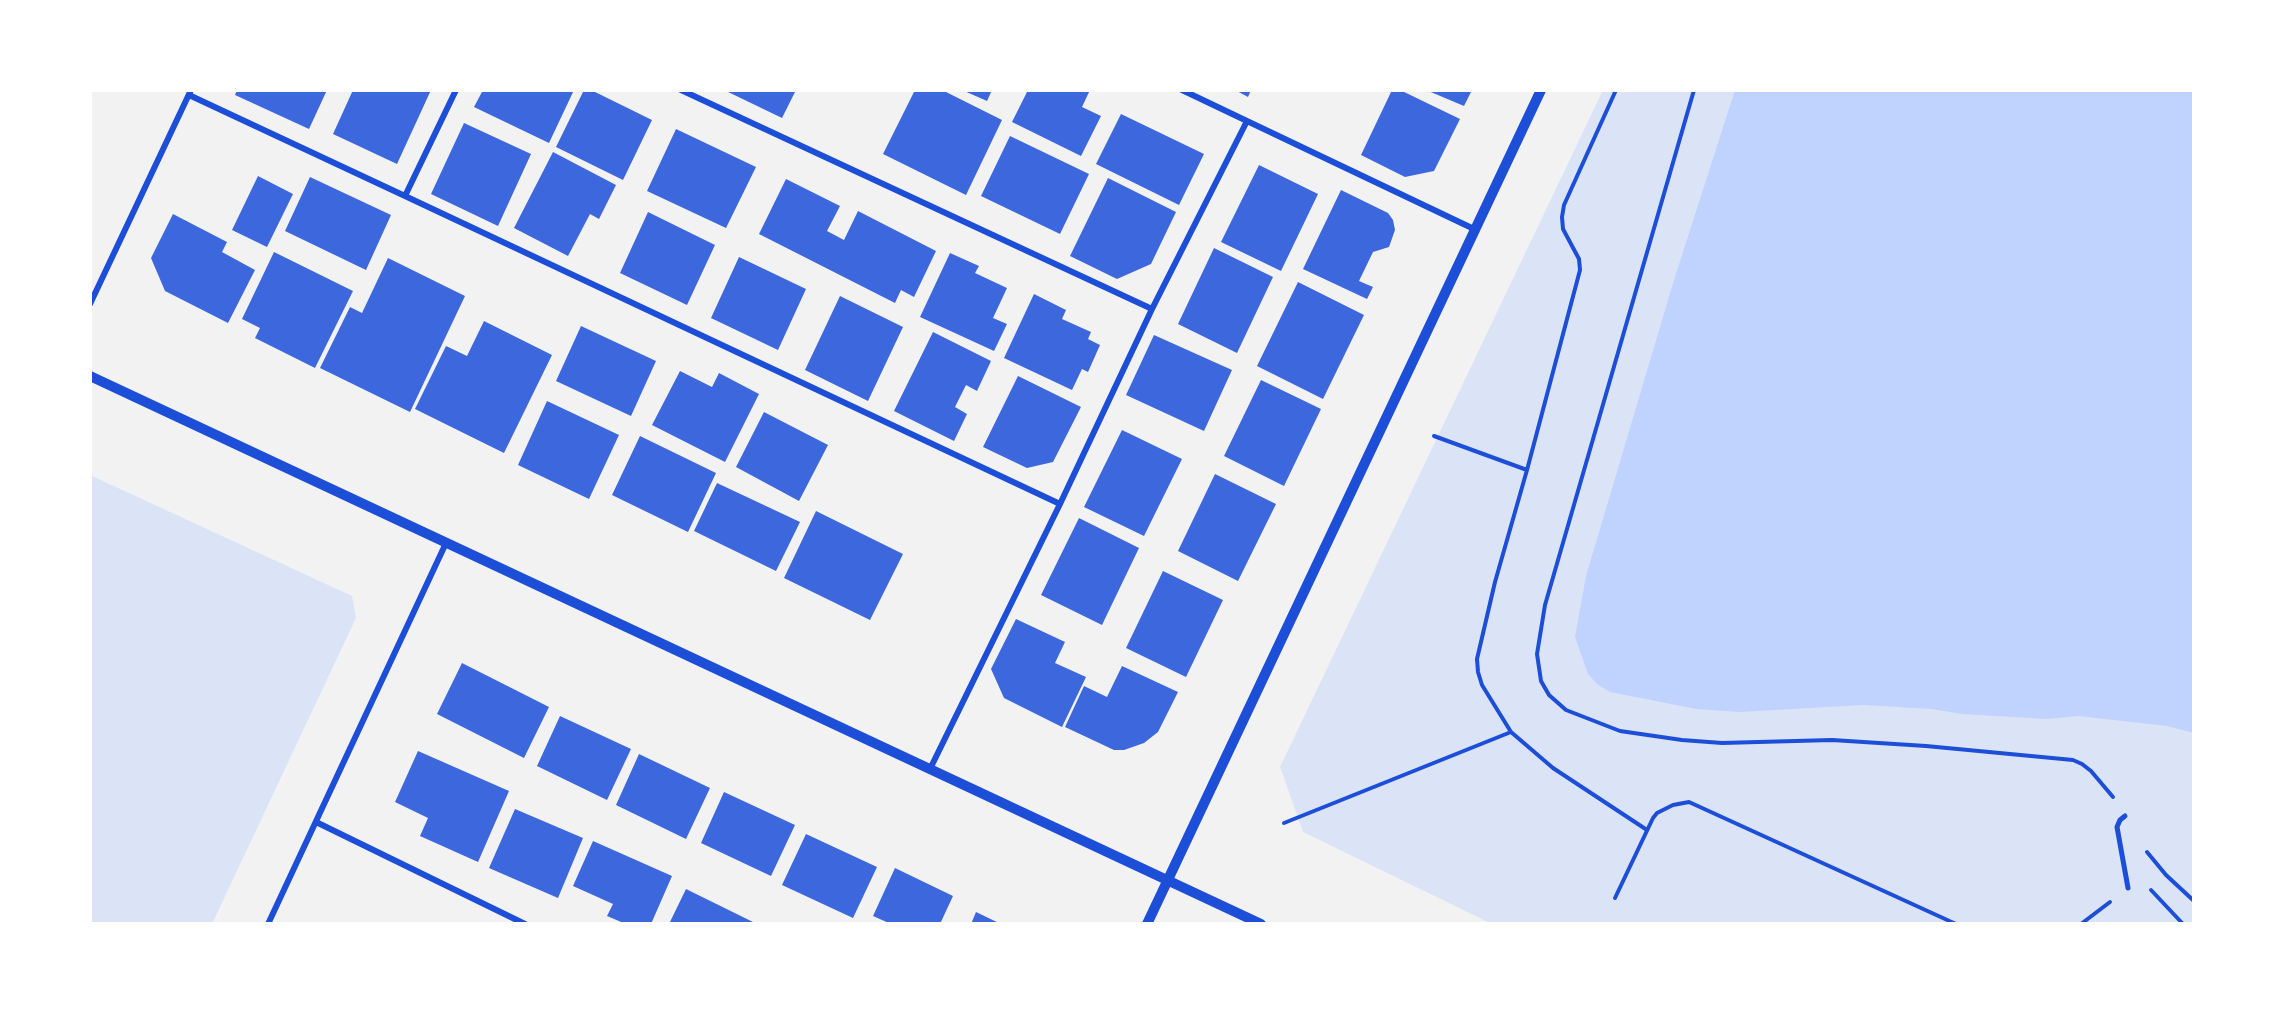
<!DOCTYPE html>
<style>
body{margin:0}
#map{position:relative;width:2284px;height:1014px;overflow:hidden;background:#f2f2f2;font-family:Cabin,sans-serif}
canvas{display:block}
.frame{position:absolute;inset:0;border:92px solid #fff;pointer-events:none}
</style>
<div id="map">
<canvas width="2284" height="1014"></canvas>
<div class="frame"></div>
</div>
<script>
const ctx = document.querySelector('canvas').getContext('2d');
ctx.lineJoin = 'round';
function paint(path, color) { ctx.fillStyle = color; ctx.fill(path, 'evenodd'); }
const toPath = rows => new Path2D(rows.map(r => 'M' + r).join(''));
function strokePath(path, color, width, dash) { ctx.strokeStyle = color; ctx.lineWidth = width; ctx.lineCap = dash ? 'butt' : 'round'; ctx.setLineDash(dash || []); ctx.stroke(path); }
const green = toPath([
 [1603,90,2194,90,2194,924,1492,924,1303,832,1280,767],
 [90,475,352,596,356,618,212,924,90,924]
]);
const water = toPath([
 [1735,90,2194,90,2194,733,2167,726,2078,716,2047,719,1962,714,1932,709,1863,705,1740,712,1696,709,1610,692,1597,684,1588,674,1575,637,1586,576,1674,280]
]);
const building = toPath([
 [237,90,327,90,309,129,235,95],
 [353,90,431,90,397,164,333,134],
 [483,90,574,90,549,143,474,107],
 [584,90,591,90,652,120,623,180,556,147],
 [724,90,796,90,782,118],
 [915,90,942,90,1002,120,966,195,883,154],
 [962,90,992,90,987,101],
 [1028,90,1090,90,1082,107,1101,116,1081,156,1012,122],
 [1235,90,1251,90,1248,97],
 [1392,90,1400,90,1460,119,1434,171,1405,177,1361,155],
 [1426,90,1472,90,1464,106],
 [1121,114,1204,154,1179,205,1096,164],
 [464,123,531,154,498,226,431,194],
 [676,129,756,167,726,228,647,191],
 [1010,136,1089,174,1060,234,981,196],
 [553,152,616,185,599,219,590,214,568,256,514,228],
 [1259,165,1318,194,1281,271,1221,242],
 [258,176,293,194,267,247,232,230],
 [310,177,391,215,366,270,285,231],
 [1108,178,1176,212,1151,264,1117,279,1070,256],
 [786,179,840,206,827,231,844,240,858,211,936,251,914,297,901,290,895,303,759,234],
 [1341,190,1388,213,1393,220,1395,230,1389,247,1373,252,1359,281,1373,287,1367,299,1303,269],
 [648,212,715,245,687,305,620,273],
 [173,214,227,242,222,252,255,270,228,323,165,291,151,258],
 [1214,248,1273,277,1237,353,1178,324],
 [274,252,353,291,315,368,255,338,260,328,242,319],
 [950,253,979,266,975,273,1007,288,993,318,1007,324,994,351,920,317],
 [739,257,806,289,778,350,711,318],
 [388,258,465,296,410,412,320,368,350,307,362,313],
 [1298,282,1364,315,1323,399,1257,366],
 [1034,294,1066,310,1062,319,1091,332,1088,339,1100,345,1088,372,1082,369,1072,390,1004,358],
 [840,296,903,327,868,401,805,370],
 [484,321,552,355,504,453,415,409,446,346,467,356],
 [581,326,656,361,631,416,556,381],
 [933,332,991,361,977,391,966,385,955,407,967,414,954,441,894,411],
 [1154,335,1232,370,1204,431,1126,395],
 [680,371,712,387,719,373,759,394,725,462,652,425],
 [1018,376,1081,407,1053,462,1027,468,983,447],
 [1261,380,1321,409,1284,486,1224,456],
 [547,401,619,435,589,499,518,465],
 [764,412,828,445,799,501,736,467],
 [1122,430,1182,459,1144,536,1084,507],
 [640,436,716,473,688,532,612,495],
 [1215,474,1276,504,1238,581,1178,551],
 [717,483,800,522,776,571,694,531],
 [816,511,903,554,870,620,784,578],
 [1079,518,1139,548,1102,625,1041,595],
 [1163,571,1223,600,1186,677,1126,648],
 [1016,619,1065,642,1055,663,1086,677,1062,727,1004,698,991,669],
 [462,663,549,707,524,758,437,714],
 [1122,666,1178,692,1158,732,1144,743,1124,750,1114,750,1065,727,1084,686,1107,697],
 [560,716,631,749,607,800,537,766],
 [418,751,509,791,478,862,420,836,428,818,395,802],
 [639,754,710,788,686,839,616,805],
 [724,792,795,825,771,876,701,843],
 [515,809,583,838,558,898,489,868],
 [806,834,877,867,853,918,782,885],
 [593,841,672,876,651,924,626,924,607,916,613,904,573,886],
 [895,868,953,896,940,924,891,924,873,916],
 [686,889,753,922,752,924,669,924],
 [976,912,1001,924,971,924]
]);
const path = toPath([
 [1694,90,1545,605,1537,654,1541,681,1549,695,1566,710,1620,731,1682,740,1722,743,1832,740,1926,746,2073,760,2082,764,2091,771,2113,797],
 [1434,436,1527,470,1495,582,1477,659,1478,672,1482,685,1511,732],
 [1527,470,1580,270,1579,259,1563,229,1562,217,1564,205,1616,90],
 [1284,823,1511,732,1553,768,1647,830],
 [2147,852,2166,875,2194,901],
 [2151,890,2183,924],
 [1615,898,1653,818,1657,813,1673,805,1689,802,1956,924],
 [2081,924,2110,902]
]);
const pedestrian = toPath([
 [2125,816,2120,820,2117,827,2128,888]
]);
const minor = toPath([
 [456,90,405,196,1060,504],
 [681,90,1152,309],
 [189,95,405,196],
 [1247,121,1474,229],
 [90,304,191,90],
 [930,769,1060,504,1152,309,1247,121,1182,90],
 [316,822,525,924],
 [268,924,446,543]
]);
const tertiary = toPath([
 [90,376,1261,924],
 [1147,924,1541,90]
]);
paint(green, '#dbe4f7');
paint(water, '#bfd3fe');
paint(building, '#3d67dc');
strokePath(path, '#1d4ed8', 4);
strokePath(pedestrian, '#1d4ed8', 5);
strokePath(minor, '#1d4ed8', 6);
strokePath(tertiary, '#1d4ed8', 10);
</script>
